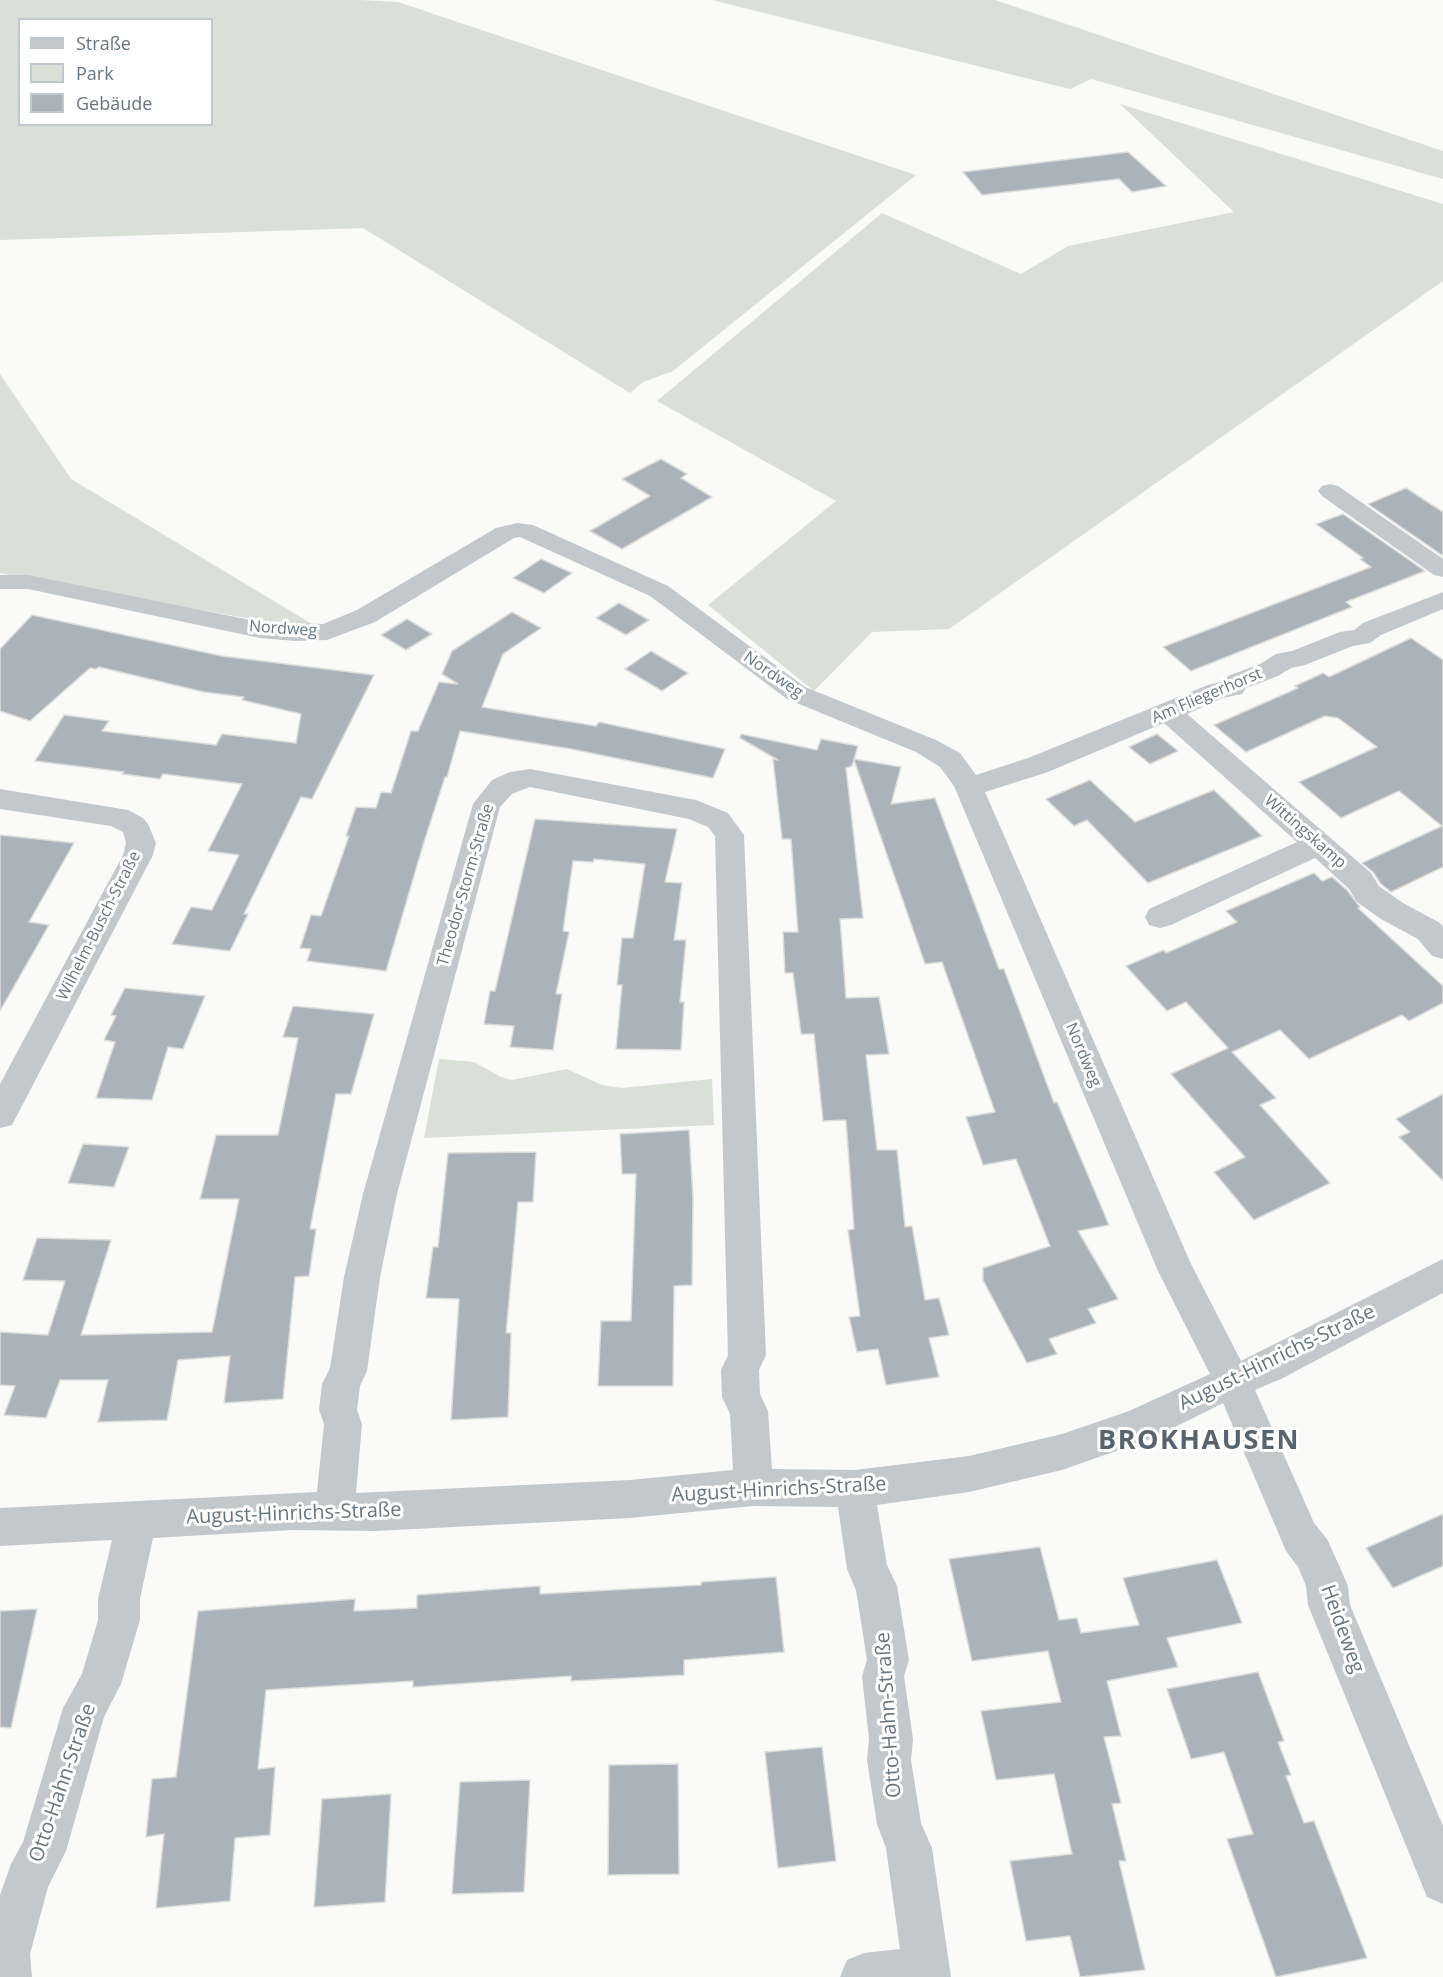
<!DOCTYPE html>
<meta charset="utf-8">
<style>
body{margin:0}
#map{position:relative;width:1443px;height:1977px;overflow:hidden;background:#fafaf8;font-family:"Open Sans",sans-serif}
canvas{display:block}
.legend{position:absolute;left:18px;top:18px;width:195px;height:108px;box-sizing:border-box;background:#fff;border:2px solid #c1c8cd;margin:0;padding:8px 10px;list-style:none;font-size:18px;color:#657683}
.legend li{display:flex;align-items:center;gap:12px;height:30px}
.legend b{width:30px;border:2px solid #c1c8cd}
</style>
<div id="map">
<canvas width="1443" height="1977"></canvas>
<ul class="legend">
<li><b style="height:8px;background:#c3c8cc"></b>Straße</li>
<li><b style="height:16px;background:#dadfd7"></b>Park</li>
<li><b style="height:16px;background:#aab3b9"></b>Gebäude</li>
</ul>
</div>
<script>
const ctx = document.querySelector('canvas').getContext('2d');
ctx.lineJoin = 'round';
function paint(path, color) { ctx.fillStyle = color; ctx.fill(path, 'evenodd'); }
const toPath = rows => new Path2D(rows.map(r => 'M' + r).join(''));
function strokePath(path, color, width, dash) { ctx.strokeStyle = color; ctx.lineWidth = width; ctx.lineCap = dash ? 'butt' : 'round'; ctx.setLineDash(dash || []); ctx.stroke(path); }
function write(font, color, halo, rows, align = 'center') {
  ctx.font = font + ' "Open Sans",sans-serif'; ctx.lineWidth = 6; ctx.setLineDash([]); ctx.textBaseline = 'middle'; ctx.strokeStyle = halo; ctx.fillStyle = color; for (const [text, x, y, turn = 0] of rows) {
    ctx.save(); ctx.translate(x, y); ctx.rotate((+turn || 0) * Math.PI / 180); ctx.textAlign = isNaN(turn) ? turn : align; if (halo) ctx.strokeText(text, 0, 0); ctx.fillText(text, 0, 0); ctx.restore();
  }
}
const green = toPath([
 [0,0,360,0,398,2,916,175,673,371,643,382,630,393,363,228,0,240],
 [20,20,212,20,212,124,20,124],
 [712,0,995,0,1443,151,1443,179,1091,79,1070,89],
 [1120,104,1443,204,1443,281,949,629,872,632,814,691,708,605,836,501,657,401,882,213,1021,274,1068,246,1234,212],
 [0,374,71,479,327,633,0,573],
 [439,1059,474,1062,501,1077,512,1080,567,1069,602,1085,622,1088,712,1079,714,1125,424,1138]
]);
const building = toPath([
 [1128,152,1166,186,1132,192,1119,179,982,195,963,172,1128,152],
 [661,459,687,474,681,478,712,497,622,549,590,531,650,496,622,479,661,459],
 [1406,488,1443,512,1443,556,1368,504,1406,488],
 [1343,514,1425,571,1346,602,1352,607,1191,671,1163,647,1371,567,1360,559,1363,558,1316,524,1343,514],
 [541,559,572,573,544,593,513,578,541,559],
 [619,603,649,620,626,635,596,618,619,603],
 [512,612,541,628,503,654,482,707,596,726,599,722,725,749,713,778,571,749,460,731,447,777,445,777,424,842,386,971,307,961,311,949,300,948,311,915,321,916,349,836,346,836,356,807,376,808,381,792,391,793,411,731,418,731,439,682,458,684,442,674,452,651,512,612],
 [32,615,222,656,374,675,312,799,301,797,244,914,248,914,230,951,172,944,191,907,212,910,239,855,208,851,242,784,163,774,160,779,122,774,124,772,35,761,64,715,109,721,102,731,216,745,222,734,296,743,301,714,242,700,244,697,204,692,99,667,96,669,90,668,30,721,0,711,0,649,32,615],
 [407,619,432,634,406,650,381,635,407,619],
 [1411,638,1443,660,1443,867,1391,892,1381,884,1373,872,1362,863,1442,826,1399,791,1341,818,1299,782,1377,747,1338,718,1325,716,1246,752,1214,725,1298,688,1295,686,1323,673,1329,677,1411,638],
 [651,651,688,673,662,691,625,669,651,651],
 [741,734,817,750,821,739,858,746,854,759,901,767,891,804,935,798,999,969,1004,969,1054,1103,1057,1102,1109,1225,1078,1231,1118,1299,1088,1309,1096,1323,1049,1339,1057,1354,1027,1363,983,1280,983,1268,1050,1246,1016,1159,983,1165,966,1117,995,1112,942,962,925,964,854,760,852,766,846,768,863,918,840,919,846,998,879,997,889,1054,866,1055,877,1150,897,1150,905,1227,912,1226,925,1300,939,1298,949,1335,929,1338,939,1377,886,1385,878,1349,857,1352,849,1317,860,1316,848,1230,854,1229,846,1120,823,1121,814,1034,801,1034,793,973,785,973,783,932,798,932,791,839,782,839,773,759,778,760,740,738,741,734],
 [1157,734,1178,751,1150,764,1129,747,1157,734],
 [1090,780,1135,822,1214,790,1262,836,1148,883,1087,820,1074,826,1046,799,1090,780],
 [535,819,677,829,665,882,682,883,674,940,686,940,680,1002,684,1002,681,1050,616,1049,622,985,617,985,622,938,633,938,645,864,594,859,593,862,573,861,563,931,569,932,556,994,562,994,553,1050,510,1047,514,1026,484,1024,490,991,495,991,535,819],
 [0,835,74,843,29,922,49,925,0,1011,0,835],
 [1314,873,1322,881,1332,877,1347,890,1360,907,1358,908,1443,986,1443,1003,1409,1021,1402,1015,1309,1059,1280,1030,1232,1052,1276,1098,1260,1105,1330,1183,1254,1220,1214,1172,1245,1157,1171,1074,1228,1048,1186,1002,1167,1011,1126,966,1164,950,1166,953,1237,922,1226,911,1314,873],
 [125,988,205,996,183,1049,168,1047,152,1100,96,1098,115,1042,104,1040,116,1016,111,1015,125,988],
 [293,1006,374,1014,351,1094,336,1094,310,1229,316,1229,309,1276,295,1277,283,1399,224,1403,230,1356,178,1360,167,1420,98,1422,108,1380,60,1380,46,1418,4,1415,15,1386,0,1385,0,1332,48,1335,65,1281,23,1280,37,1238,111,1240,81,1335,212,1332,239,1199,200,1199,216,1135,278,1135,298,1038,283,1037,293,1006],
 [1443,1094,1443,1181,1399,1137,1410,1132,1396,1119,1443,1094],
 [689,1130,693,1197,692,1285,674,1286,673,1386,598,1386,601,1321,631,1321,636,1174,622,1174,620,1134,689,1130],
 [83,1144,129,1147,114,1187,68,1183,83,1144],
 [536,1152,533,1202,518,1202,506,1333,511,1333,508,1417,451,1420,459,1299,426,1298,433,1247,438,1247,448,1153,536,1152],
 [1443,1514,1443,1566,1393,1588,1366,1548,1443,1514],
 [1040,1547,1059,1620,1077,1618,1081,1633,1139,1625,1123,1578,1217,1560,1242,1623,1167,1638,1178,1667,1107,1681,1121,1736,1104,1737,1121,1803,1112,1804,1126,1861,1119,1861,1145,1970,1080,1977,1070,1936,1026,1941,1010,1861,1072,1854,1054,1774,996,1780,981,1711,1061,1702,1048,1651,972,1661,949,1559,1040,1547],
 [776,1577,784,1652,684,1660,684,1675,571,1681,571,1676,413,1687,413,1681,266,1690,258,1769,275,1767,270,1835,235,1838,230,1901,156,1908,164,1834,146,1837,152,1779,176,1777,198,1611,355,1599,354,1611,417,1608,417,1595,540,1586,540,1594,701,1585,701,1582,776,1577],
 [37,1609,11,1728,0,1727,0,1611,37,1609],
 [1258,1672,1284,1741,1278,1742,1291,1775,1286,1776,1304,1823,1314,1821,1367,1958,1276,1977,1227,1839,1253,1834,1224,1752,1191,1759,1167,1689,1258,1672],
 [822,1747,836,1861,778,1868,765,1752,822,1747],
 [678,1764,679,1874,608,1875,609,1765,678,1764],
 [530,1780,524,1892,452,1894,460,1782,530,1780],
 [391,1794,385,1902,314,1907,322,1799,391,1794]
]);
const street = toPath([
 [1330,484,1338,486,1443,559,1443,577,1434,575,1322,496,1318,491,1322,486,1330,484],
 [517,523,533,525,668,586,805,687,936,740,960,753,976,775,1028,758,1208,685,1224,681,1228,676,1260,664,1276,654,1292,651,1340,632,1354,630,1363,623,1443,592,1443,609,1381,635,1370,643,1353,646,1305,665,1291,668,1278,676,1246,688,1242,694,1223,698,1187,714,1371,873,1379,886,1403,903,1440,923,1443,927,1443,959,1432,956,1418,939,1381,919,1357,902,1349,889,1315,858,1171,925,1160,928,1149,925,1145,917,1149,909,1297,842,1164,723,1048,772,985,792,1191,1264,1241,1361,1443,1259,1443,1293,1281,1379,1255,1390,1314,1523,1327,1539,1342,1572,1348,1586,1350,1605,1443,1826,1443,1904,1427,1897,1308,1605,1306,1586,1298,1567,1286,1551,1223,1403,1153,1438,1062,1470,969,1492,877,1505,887,1565,897,1586,909,1660,904,1676,913,1739,911,1760,921,1823,932,1848,951,1977,840,1977,847,1960,864,1953,900,1949,886,1848,877,1824,867,1760,869,1739,862,1676,867,1660,856,1590,847,1569,838,1507,753,1506,630,1518,375,1531,292,1530,153,1538,140,1599,140,1620,121,1684,104,1717,66,1851,48,1887,30,1954,32,1977,0,1977,0,1895,11,1864,23,1842,63,1708,82,1674,98,1620,98,1599,112,1540,0,1546,0,1508,317,1492,324,1424,319,1410,322,1384,330,1368,344,1277,363,1194,473,804,492,780,510,772,530,769,696,800,728,813,744,835,766,1355,759,1370,760,1394,768,1411,772,1469,855,1470,969,1456,1062,1434,1129,1411,1210,1374,1158,1271,954,786,940,767,916,752,787,699,650,596,520,537,514,538,375,622,327,640,296,641,260,638,28,589,0,589,0,575,28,575,260,622,323,624,357,610,496,528,517,523],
 [530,787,689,819,708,827,715,836,728,1355,721,1370,722,1397,730,1414,733,1470,630,1480,356,1493,362,1424,357,1410,360,1386,367,1371,380,1277,397,1194,500,807,512,794,530,787],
 [0,789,128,810,143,818,148,824,156,843,153,855,12,1125,0,1128,0,1084,123,855,126,843,123,832,111,826,0,809,0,789]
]);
const streetNames = [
 ["Nordweg",283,629,4],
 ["Nordweg",773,675,35],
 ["Am Fliegerhorst",1207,696,-23],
 ["Wittingskamp",1305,832,41],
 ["Theodor-Storm-Straße",466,885,-74],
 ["Wilhelm-Busch-Straße",99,926,-63],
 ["Nordweg",1083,1055,67]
];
const nearStreetnames = [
 ["August-Hinrichs-Straße",1277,1358,-26],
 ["August-Hinrichs-Straße",779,1490,-3],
 ["August-Hinrichs-Straße",294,1514,-2],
 ["Heideweg",1342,1629,70],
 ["Otto-Hahn-Straße",889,1715,-94],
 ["Otto-Hahn-Straße",63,1783,-71]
];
const nearDistrictnames = [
 ["BROKHAUSEN",1199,1441]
];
paint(green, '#dadfd7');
paint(building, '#aab3b9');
strokePath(building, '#dcdcda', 1.5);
paint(street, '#c3c8cc');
write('16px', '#657683', '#fff', streetNames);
write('20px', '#657683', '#fff', nearStreetnames);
ctx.letterSpacing = '1.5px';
write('bold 27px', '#57646e', '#fff', nearDistrictnames);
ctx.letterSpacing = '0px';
</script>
